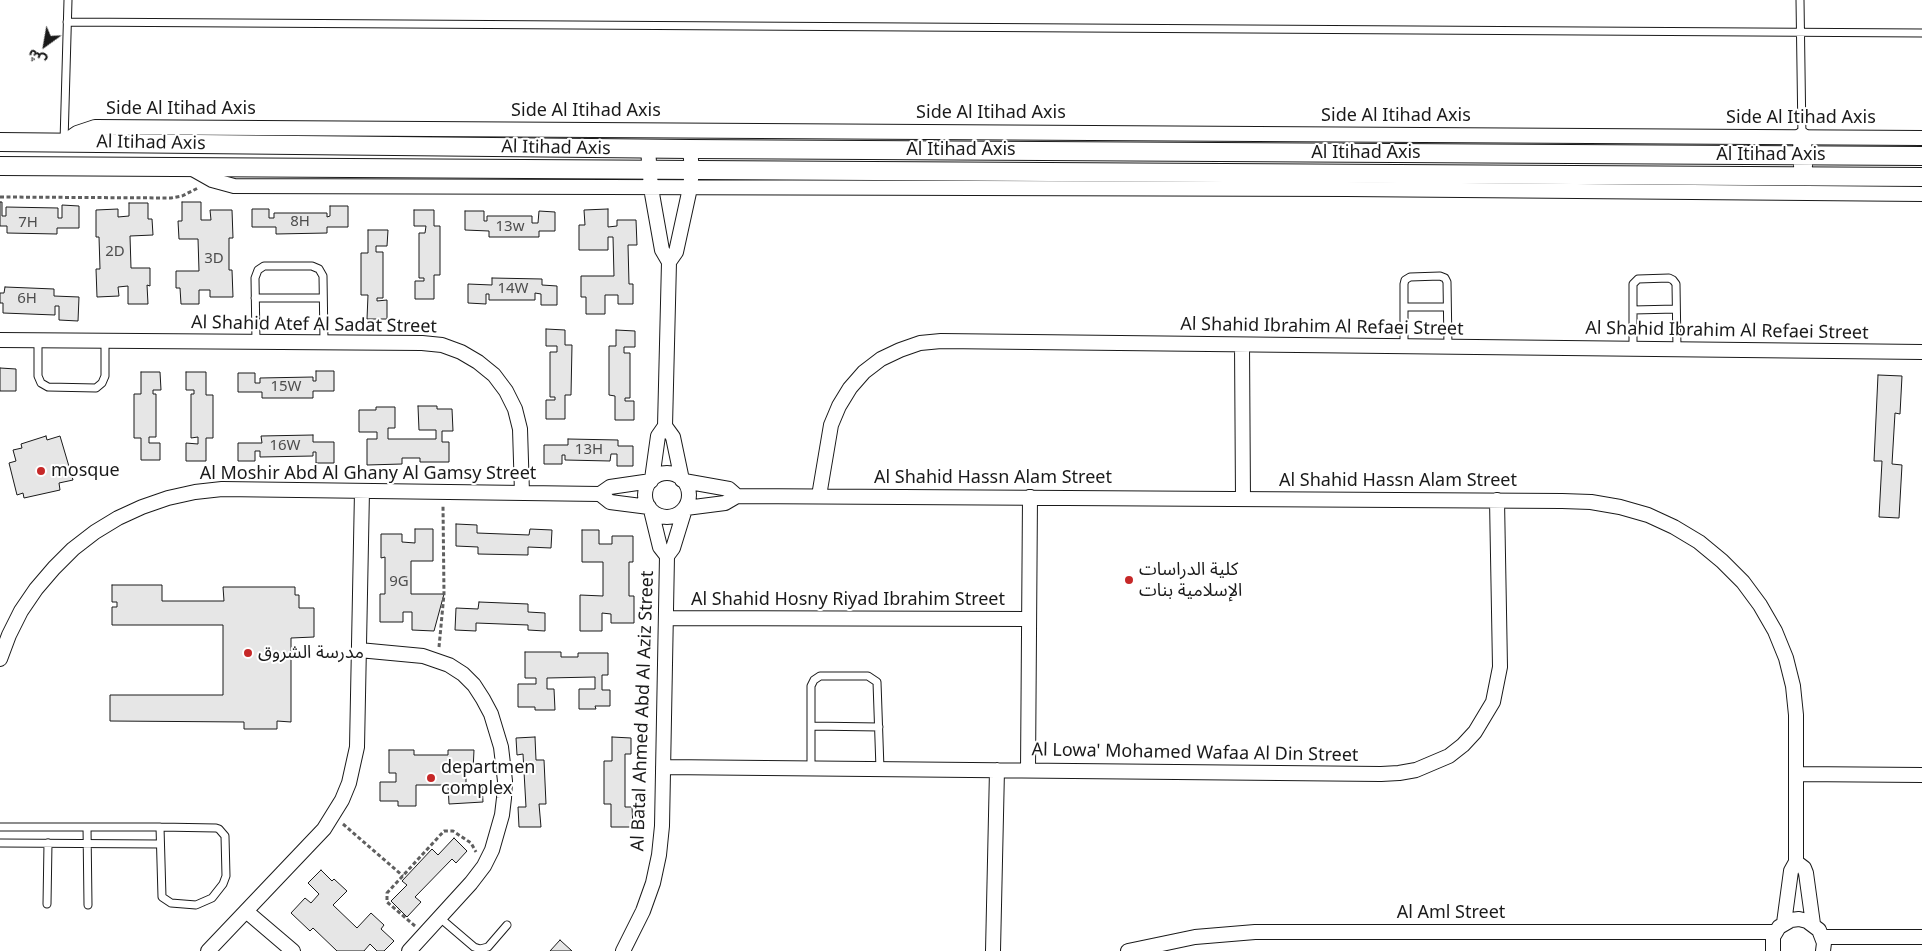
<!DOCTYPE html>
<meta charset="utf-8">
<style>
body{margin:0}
#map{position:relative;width:1922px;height:951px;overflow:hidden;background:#fff;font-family:"Noto Sans","Noto Sans Arabic",sans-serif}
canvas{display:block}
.north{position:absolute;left:20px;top:20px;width:50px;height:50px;-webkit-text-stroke:4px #fff;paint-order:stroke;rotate:212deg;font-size:14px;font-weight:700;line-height:20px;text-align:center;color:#1a1a1a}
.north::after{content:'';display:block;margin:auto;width:18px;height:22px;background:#1a1a1a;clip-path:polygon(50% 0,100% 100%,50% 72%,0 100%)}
</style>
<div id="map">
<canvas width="1922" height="951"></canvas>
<div class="north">ش</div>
</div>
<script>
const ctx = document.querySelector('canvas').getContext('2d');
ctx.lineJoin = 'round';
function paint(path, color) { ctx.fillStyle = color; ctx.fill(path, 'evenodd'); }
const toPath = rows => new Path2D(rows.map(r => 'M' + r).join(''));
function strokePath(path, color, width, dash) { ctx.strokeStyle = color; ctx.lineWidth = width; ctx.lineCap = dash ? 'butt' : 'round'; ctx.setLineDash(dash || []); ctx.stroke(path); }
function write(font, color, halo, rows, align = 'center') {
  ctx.font = font + ' "Noto Sans","Noto Sans Arabic",sans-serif'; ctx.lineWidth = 4; ctx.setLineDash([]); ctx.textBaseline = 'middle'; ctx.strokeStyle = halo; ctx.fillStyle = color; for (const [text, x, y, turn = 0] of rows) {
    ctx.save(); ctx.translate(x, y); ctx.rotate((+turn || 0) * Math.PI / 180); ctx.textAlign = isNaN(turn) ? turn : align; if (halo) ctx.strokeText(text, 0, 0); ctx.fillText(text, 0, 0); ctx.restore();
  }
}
const building = toPath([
 [0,202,2,202,2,216,6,216,6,207,58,208,58,218,62,218,62,205,79,206,79,228,57,228,57,234,7,233,7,226,0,226,0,202],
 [182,202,201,202,201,220,211,220,210,210,232,210,233,238,229,238,229,270,232,270,233,297,210,297,210,290,199,290,199,304,181,304,180,288,176,288,176,271,199,271,198,239,179,239,178,221,182,221,182,202],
 [129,203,148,203,148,219,152,219,153,235,130,236,131,268,150,268,150,286,147,285,148,304,128,304,128,286,118,287,119,296,97,297,96,269,100,269,99,237,96,237,96,210,118,209,118,217,129,216,129,203],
 [330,206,348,206,348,227,327,227,327,233,276,234,276,227,252,227,252,209,269,209,269,218,274,218,274,213,327,213,327,217,330,216,330,206],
 [608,209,608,227,617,226,617,220,636,220,637,245,628,245,629,284,633,284,633,304,618,304,618,295,605,295,605,314,586,314,586,297,581,297,581,276,614,276,613,237,608,237,608,250,579,250,579,225,585,225,584,210,608,209],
 [414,210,434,210,434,226,440,226,440,275,434,275,434,299,415,299,415,281,424,281,424,278,419,278,419,233,425,233,426,226,414,226,414,210],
 [465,211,484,211,484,221,487,221,487,216,532,216,532,223,538,223,539,211,555,212,555,231,539,231,539,237,489,237,489,231,465,230,465,211],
 [368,230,388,230,387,246,376,246,376,252,383,252,383,298,377,298,377,301,387,300,387,319,367,319,368,295,361,295,361,253,368,253,368,230],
 [492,278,542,279,542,285,557,286,557,305,541,305,541,294,535,293,535,300,489,300,489,294,486,294,486,304,468,303,468,284,492,285,492,278],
 [5,287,54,289,54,296,79,297,78,321,59,320,59,306,55,306,55,315,3,313,3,303,0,303,0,293,4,293,5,287],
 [546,329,565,330,565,345,572,345,571,395,565,395,565,419,546,419,546,400,555,400,555,397,550,397,550,352,557,352,557,346,546,346,546,329],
 [616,330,635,331,635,347,624,347,624,353,630,353,630,398,625,398,625,401,634,401,634,420,615,420,615,396,609,395,609,346,616,346,616,330],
 [0,368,16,369,16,391,0,391,0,368],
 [316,371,334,371,334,391,313,391,313,398,262,398,262,392,238,392,238,373,255,373,255,383,260,383,260,378,313,377,313,381,316,381,316,371],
 [141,372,160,372,161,390,153,390,153,394,156,394,156,437,149,437,149,443,160,443,160,460,141,460,141,438,134,438,134,394,141,394,141,372],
 [186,372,206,372,206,395,213,395,213,438,206,438,206,461,186,461,186,443,198,444,198,437,191,438,191,394,194,394,194,390,186,390,186,372],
 [1878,375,1902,376,1900,414,1895,413,1892,464,1902,465,1899,518,1879,517,1882,461,1874,461,1878,375],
 [418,406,437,406,437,409,452,409,453,431,442,431,442,442,449,442,449,462,420,462,420,458,402,458,402,464,367,465,367,439,377,439,377,432,359,432,359,410,376,410,376,407,395,407,395,428,388,428,388,439,436,439,436,430,419,430,418,406],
 [313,435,313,442,334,442,334,463,316,463,316,452,313,452,313,456,260,457,260,451,255,451,255,461,238,461,238,443,262,443,261,436,313,435],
 [46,436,47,440,60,436,73,480,59,483,60,490,24,498,23,493,17,495,9,463,16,461,13,450,22,448,21,444,46,436],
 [568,439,618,440,618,446,633,446,633,466,617,466,617,454,611,454,610,461,565,460,565,455,562,455,562,464,544,464,544,445,568,445,568,439],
 [456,524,477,525,477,533,529,535,530,529,552,530,551,548,528,547,528,555,478,554,478,547,456,546,456,524],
 [415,529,433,529,433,561,411,561,411,594,444,594,434,631,412,630,412,612,403,612,403,622,380,622,380,594,385,594,385,557,381,558,381,534,402,534,402,542,415,543,415,529],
 [582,530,599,530,599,544,612,544,612,536,633,536,633,562,629,562,629,596,634,596,634,623,611,623,611,614,602,613,602,631,580,631,580,595,603,596,603,562,582,562,582,530],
 [112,585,162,585,162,601,224,601,223,587,295,587,295,595,299,595,299,608,314,608,314,637,291,638,291,722,277,721,277,729,244,729,244,722,110,721,110,695,223,695,223,625,112,625,112,607,117,607,117,602,112,602,112,585],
 [479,602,528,604,528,612,545,613,545,631,528,630,528,625,476,623,476,631,455,630,456,608,478,609,479,602],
 [525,652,561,652,561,657,578,657,578,653,608,653,608,675,602,675,602,690,610,690,610,706,595,706,596,709,579,709,579,689,595,689,595,677,547,678,547,689,554,689,555,710,535,710,535,707,518,707,518,684,536,684,536,678,525,678,525,652],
 [535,737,536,760,544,760,546,804,539,804,541,827,519,827,518,807,526,807,523,754,517,755,516,738,535,737],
 [612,737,631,738,631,754,625,754,625,807,632,807,633,827,611,827,611,804,604,804,604,761,612,761,612,737],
 [389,750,414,750,414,755,448,755,448,750,474,750,473,771,466,771,466,784,482,784,483,802,449,804,448,785,416,785,416,806,398,806,398,801,380,801,380,782,396,782,396,773,389,773,389,750],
 [454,838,467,851,456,863,452,859,415,897,421,902,407,917,391,901,407,885,402,881,432,849,438,855,454,838],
 [321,870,332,881,334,879,347,891,333,905,357,928,371,913,384,925,381,929,394,941,384,951,377,951,370,944,364,951,337,951,313,928,310,931,291,913,305,898,311,903,319,894,308,883,321,870],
 [560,940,572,951,550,951,560,940]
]);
const path = toPath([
 [0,197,171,198,182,196,198,188],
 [439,647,444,594,443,506],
 [343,824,403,876],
 [415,926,387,902,387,893,444,831,453,831,471,843,476,852]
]);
const service = toPath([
 [1800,0,1802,137],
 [67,22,1922,33],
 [64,142,68,0],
 [255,298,323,298],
 [1404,307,1447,307],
 [1633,310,1676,309],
 [38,340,38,376,41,383,48,387,96,388,102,383,105,376,105,340],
 [256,342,255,278,258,270,264,266,312,266,319,269,323,276,324,342],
 [1404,346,1404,284,1405,280,1410,277,1440,276,1445,278,1447,282,1448,347],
 [1633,349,1633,284,1638,279,1669,278,1673,280,1676,284,1677,349],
 [811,726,879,727],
 [811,769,811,686,814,680,820,676,868,676,877,682,880,769],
 [0,827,160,827,216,828,219,829,225,836,226,876,223,884,212,898,196,905,171,903,162,897,160,827],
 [87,827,88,905],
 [0,843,160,844],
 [47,904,48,843],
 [440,918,474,947,480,949,488,947,507,925]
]);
const minor = toPath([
 [64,142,77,133,95,127,1922,138],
 [648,149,651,188,662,250,669,262,665,426,658,436,652,479],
 [189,167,212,180,234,186,1347,189,1922,194],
 [669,262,676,252,690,188,692,170,690,149],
 [0,340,422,343,442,345,461,352,478,362,494,375,506,391,515,409,520,429,522,493],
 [1242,345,1243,499],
 [665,426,673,437,682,480],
 '645 495a22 22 0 1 1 44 0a22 22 0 1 1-44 0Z',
 [684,481,729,489,737,496],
 [600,494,610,502,649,507],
 [819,496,831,425,839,406,850,388,864,372,881,359,900,350,920,343,941,341,1922,352],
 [686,508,725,503,737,496,1562,501,1591,502,1620,507,1648,515,1674,527,1699,542,1722,561,1743,582,1760,605,1775,631,1786,658,1793,686,1796,715,1796,862,1791,871,1784,923],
 [651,510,660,547,667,556],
 [666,618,1029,619],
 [359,650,423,656,449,665,463,674,474,685,483,699,491,714,501,747,505,781,504,798,502,815,492,850,484,866,471,883,409,951],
 [0,659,9,635,21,611,36,589,54,568,73,549,95,532,118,518,142,507,168,498,195,492,222,489,600,494,610,487,651,481],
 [663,767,1381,774,1399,773,1416,770,1449,756,1463,745,1475,732,1493,702,1500,667,1497,500],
 [1028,770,1030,497],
 [1796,774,1922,775],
 [1796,862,1804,868,1806,873,1813,924],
 [246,911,293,951],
 [1822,937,1922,937],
 [208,951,324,829,342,800,349,783,357,747,362,491],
 [623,951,643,911,653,883,659,855,662,826,667,556,673,548,685,509],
 [993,951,997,770],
 [1128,951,1195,937,1255,932,1775,932],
 [1773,951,1773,937,1779,927,1791,920,1799,919,1807,921,1819,930,1824,943,1823,951]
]);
const tertiary = toPath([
 [1802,137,1803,166],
 [0,142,690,149,1922,156],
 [0,166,1922,177]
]);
const markers = [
 [41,471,5,"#c62828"],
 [1129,580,5,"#c62828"],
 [248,653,5,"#c62828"],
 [431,778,5,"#c62828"]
];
const numberNames = [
 ["8H",300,222],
 ["7H",28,223],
 ["13w",510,227],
 ["2D",115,252],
 ["3D",214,259],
 ["14W",513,289],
 ["6H",27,299],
 ["15W",286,387],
 ["16W",285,446],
 ["13H",589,450],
 ["9G",399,582]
];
const streetNames = [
 ["Side Al Itihad Axis",181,109],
 ["Side Al Itihad Axis",586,111],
 ["Side Al Itihad Axis",991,113],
 ["Side Al Itihad Axis",1396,116],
 ["Side Al Itihad Axis",1801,118],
 ["Al Itihad Axis",151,143,1],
 ["Al Itihad Axis",556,148,1],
 ["Al Itihad Axis",961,150],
 ["Al Itihad Axis",1366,153],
 ["Al Itihad Axis",1771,155],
 ["Al Shahid Atef Al Sadat Street",314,325,1],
 ["Al Shahid Ibrahim Al Refaei Street",1322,327,1],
 ["Al Shahid Ibrahim Al Refaei Street",1727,331,1],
 ["Al Moshir Abd Al Ghany Al Gamsy Street",368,474],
 ["Al Shahid Hassn Alam Street",993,478],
 ["Al Shahid Hassn Alam Street",1398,481],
 ["Al Shahid Hosny Riyad Ibrahim Street",848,600],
 ["Al Batal Ahmed Abd Al Aziz Street",643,711,-88],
 ["Al Lowa' Mohamed Wafaa Al Din Street",1195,753,1],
 ["Al Aml Street",1451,913]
];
const poiNames = [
 ["mosque",51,471],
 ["كلية الدراسات",1139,570],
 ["الإسلامية بنات",1139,591],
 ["مدرسة الشروق",258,653],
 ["departmen",441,768],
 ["complex",441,789]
];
paint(building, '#e6e6e6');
strokePath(building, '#1a1a1a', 1);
strokePath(service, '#1a1a1a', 9);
strokePath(minor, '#1a1a1a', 16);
strokePath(tertiary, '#1a1a1a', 20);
strokePath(path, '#5f5f5f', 3, [4, 2.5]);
strokePath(service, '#fff', 7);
strokePath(minor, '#fff', 14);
strokePath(tertiary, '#fff', 18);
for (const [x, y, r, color] of markers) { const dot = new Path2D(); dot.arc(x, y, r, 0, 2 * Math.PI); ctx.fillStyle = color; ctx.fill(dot); strokePath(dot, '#fff', 2); }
write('15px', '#4d4d4d', null, numberNames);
write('18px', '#1a1a1a', '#fff', streetNames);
write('18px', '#1a1a1a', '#fff', poiNames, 'left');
</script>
